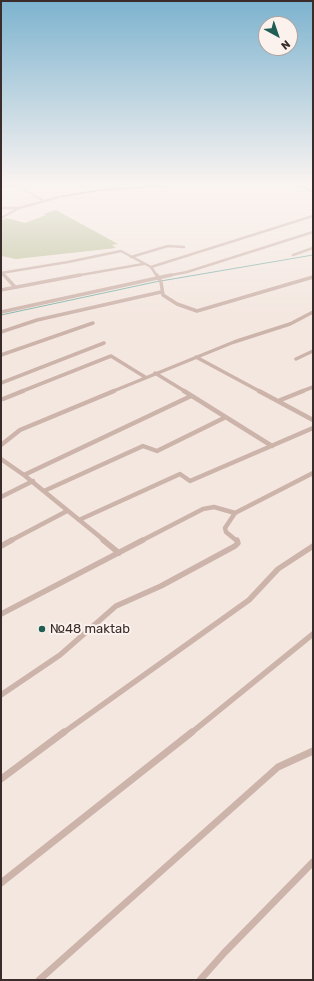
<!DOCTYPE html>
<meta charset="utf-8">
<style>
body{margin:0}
#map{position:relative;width:314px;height:981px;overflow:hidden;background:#f4e7e0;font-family:Rubik,sans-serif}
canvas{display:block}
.frame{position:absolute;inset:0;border:2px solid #3a2c2b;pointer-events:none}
.north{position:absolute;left:258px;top:16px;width:40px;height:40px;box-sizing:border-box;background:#fbf2ed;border:1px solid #aea39f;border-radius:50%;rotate:140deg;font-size:11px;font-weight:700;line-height:16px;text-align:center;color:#3a2c2b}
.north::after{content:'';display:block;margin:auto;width:14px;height:18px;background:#1f5d55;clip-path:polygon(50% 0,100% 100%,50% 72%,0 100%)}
</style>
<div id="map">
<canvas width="314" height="981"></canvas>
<div class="frame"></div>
<div class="north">N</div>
</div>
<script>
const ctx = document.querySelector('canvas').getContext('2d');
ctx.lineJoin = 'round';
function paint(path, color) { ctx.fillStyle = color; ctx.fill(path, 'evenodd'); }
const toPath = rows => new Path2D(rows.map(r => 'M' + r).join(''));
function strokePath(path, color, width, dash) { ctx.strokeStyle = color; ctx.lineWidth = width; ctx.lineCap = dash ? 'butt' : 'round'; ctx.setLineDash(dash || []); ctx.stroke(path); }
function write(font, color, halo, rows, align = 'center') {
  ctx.font = font + ' Rubik,sans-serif'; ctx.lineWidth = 4; ctx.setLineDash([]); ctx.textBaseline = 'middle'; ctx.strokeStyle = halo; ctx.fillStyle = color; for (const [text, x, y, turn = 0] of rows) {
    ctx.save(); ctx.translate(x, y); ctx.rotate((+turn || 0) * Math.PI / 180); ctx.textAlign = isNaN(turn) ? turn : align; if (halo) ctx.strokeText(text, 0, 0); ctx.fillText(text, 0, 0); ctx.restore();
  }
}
const green = toPath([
 [56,210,118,244,112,245,116,248,16,259,1,256,1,220,7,218,25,223,46,215,43,214]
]);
const stream = toPath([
 [1,315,155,282,313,255]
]);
const streetFar4 = toPath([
 [23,186,25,190,44,201],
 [1,187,10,186],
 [1,208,19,208,63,196],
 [1,218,19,208],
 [293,255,313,248],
 [131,257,168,246,184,247],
 [151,267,313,216],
 [1,272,5,276],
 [1,273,68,262,121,251,151,267,157,276],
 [75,276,143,264],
 [166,276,187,272,313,232]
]);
const streetFar3 = toPath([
 [4,275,15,287],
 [157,275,161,282,163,295,177,304,197,311,313,277],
 [1,290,80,275],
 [1,312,171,275],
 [1,332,37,320,161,292],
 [1,355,93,323],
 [196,357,261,392],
 [296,359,313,351],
 [155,373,186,392],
 [1,383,104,343],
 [20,392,111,356,145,377],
 [111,392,234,342,290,324,313,312],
 [300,392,313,387]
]);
const streetFar2 = toPath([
 [184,391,272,446],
 [259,391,313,420],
 [3,399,23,391],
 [278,401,303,391],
 [1,445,20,430,114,391],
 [1,459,24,475,105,541],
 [24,475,191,396],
 [44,491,143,446,157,451,226,417],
 [1,497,33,481],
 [79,520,180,474,190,481,313,428],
 [10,541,67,511],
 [141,541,203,509,214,507,235,513],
 [237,541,226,532,225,528,235,513,313,473]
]);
const streetFar1 = toPath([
 [103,540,119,553],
 [1,546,12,540],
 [1,614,143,540],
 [1,695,60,655,116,606,161,586,235,546,238,543,237,540],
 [63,733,249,600,278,569,313,546],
 [191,733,313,634]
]);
const street = toPath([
 [1,779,64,732],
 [1,883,192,732],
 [39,980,278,767,313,751],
 [200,980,224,953,313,862]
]);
const secondary = toPath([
 [149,186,173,186,100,191,63,197,61,196,100,189,149,186],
 [303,186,313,191,313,193,299,186,303,186]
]);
const markers = [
 [42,629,4,"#1f5d55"]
];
const nearPoinames = [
 ["№48 maktab",50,629]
];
paint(green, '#bec49f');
strokePath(stream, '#7eb2aa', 1);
strokePath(streetFar4, '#cdb4ab', 2.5);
strokePath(streetFar3, '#cdb4ab', 3.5);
strokePath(streetFar2, '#cdb4ab', 4.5);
strokePath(streetFar1, '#cdb4ab', 5.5);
strokePath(street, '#cdb4ab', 7);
paint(secondary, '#a1827c');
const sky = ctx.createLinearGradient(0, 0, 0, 324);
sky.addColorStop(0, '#7db3cf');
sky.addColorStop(0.57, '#faf4f1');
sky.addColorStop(1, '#faf4f100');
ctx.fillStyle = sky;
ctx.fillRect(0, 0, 314, 324);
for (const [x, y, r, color] of markers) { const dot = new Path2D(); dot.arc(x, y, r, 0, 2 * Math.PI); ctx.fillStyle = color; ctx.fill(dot); strokePath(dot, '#fbf2ed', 1.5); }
write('13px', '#3a2c2b', '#fbf2ed', nearPoinames, 'left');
</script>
